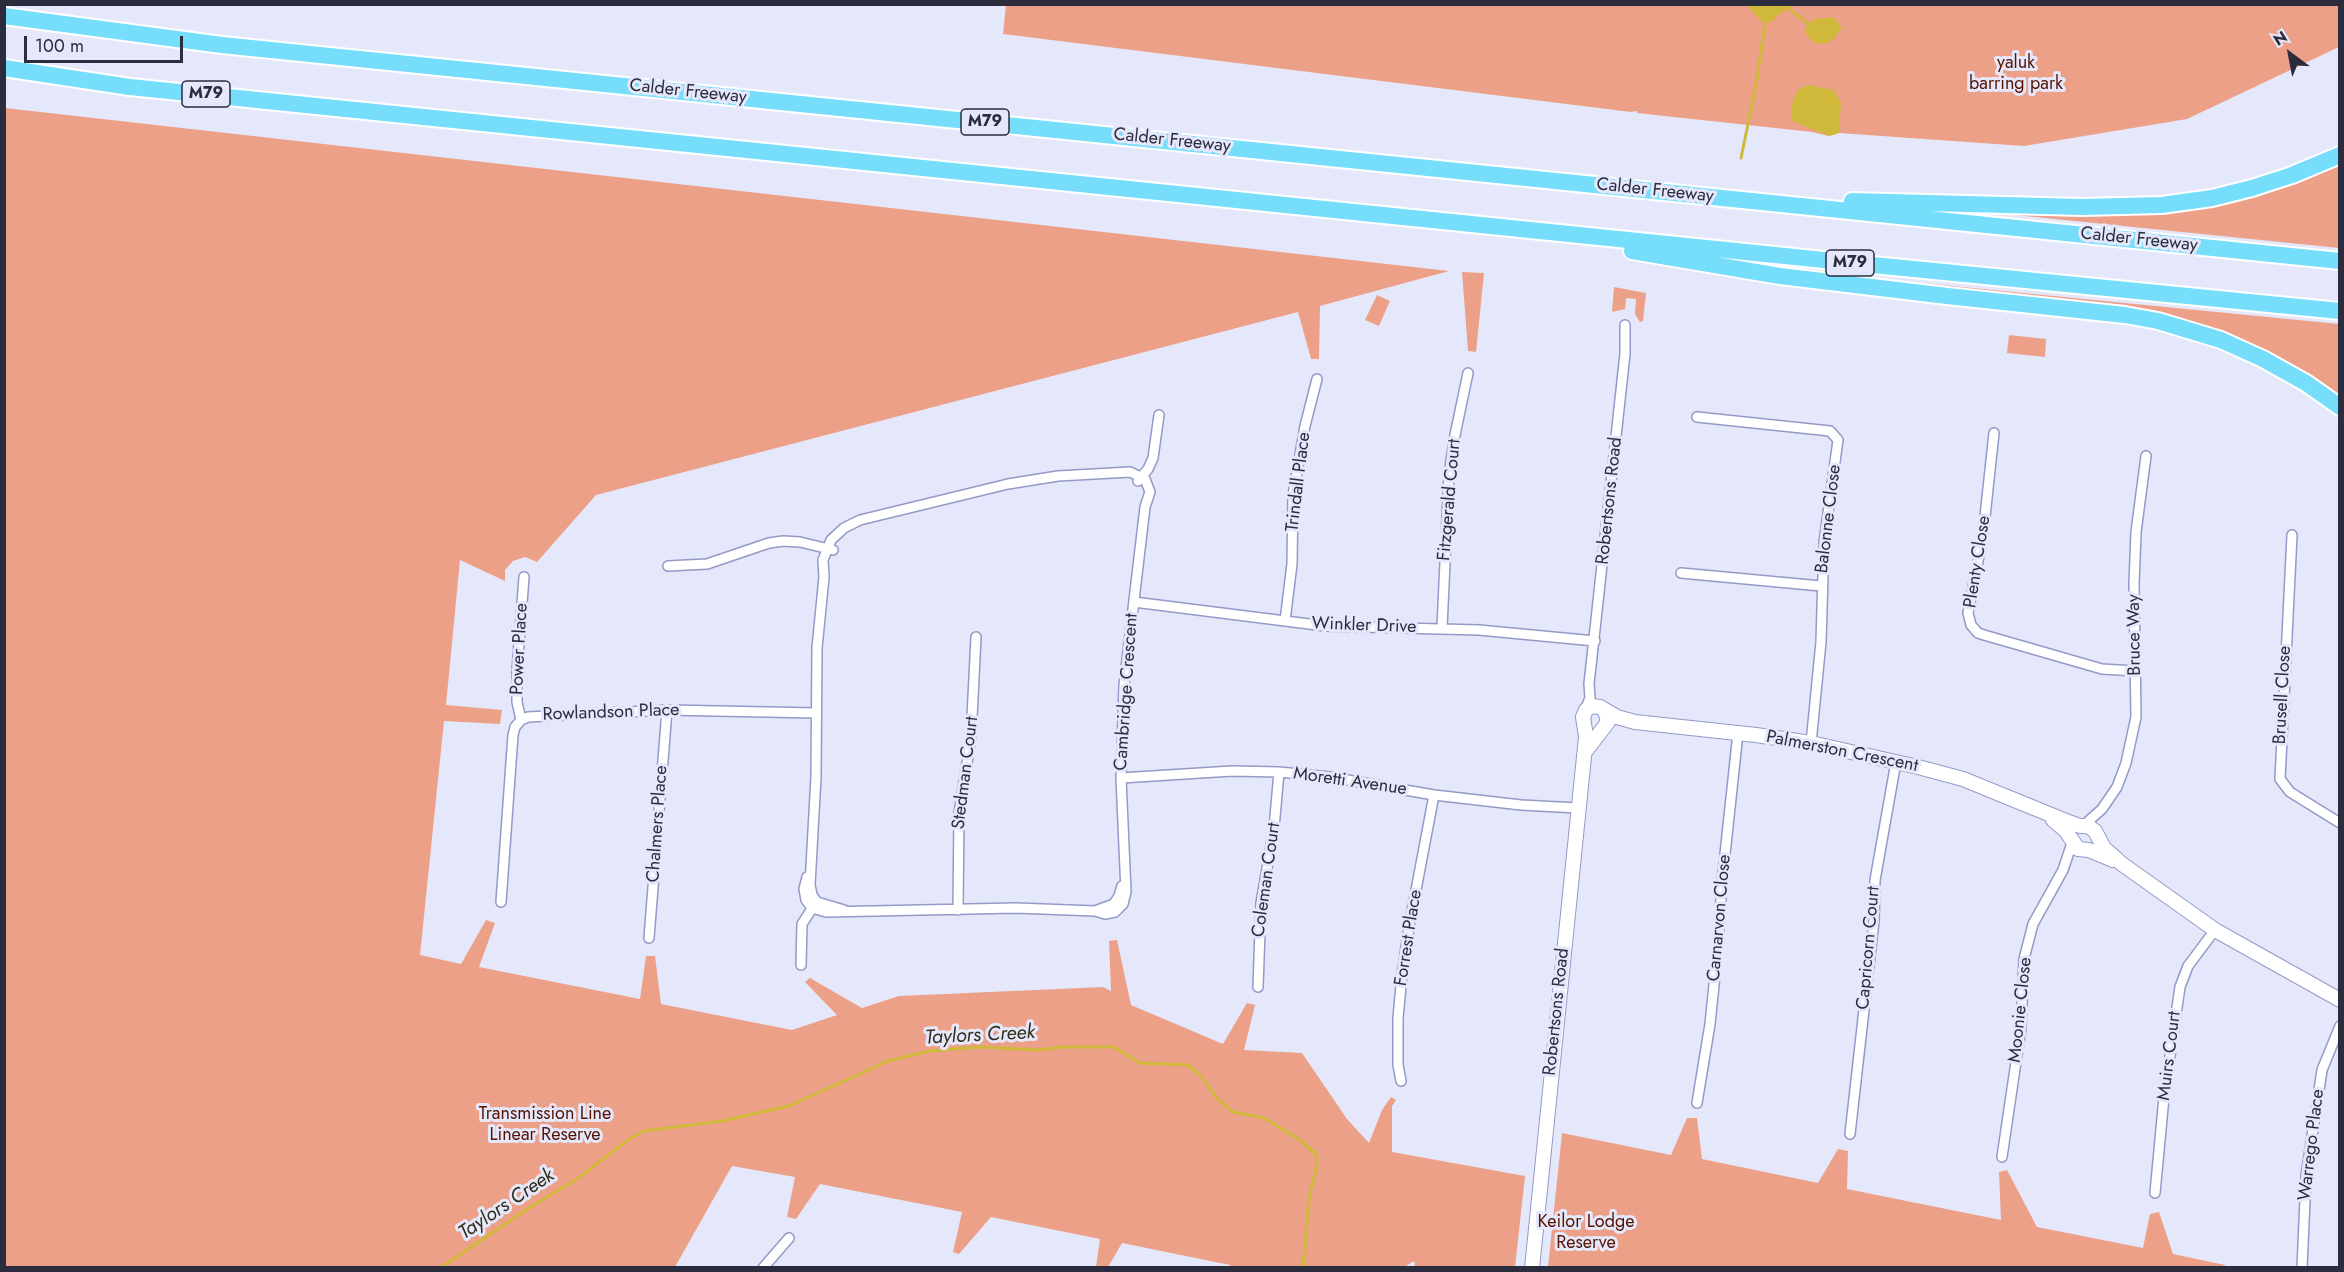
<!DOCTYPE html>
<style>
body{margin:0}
#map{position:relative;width:2344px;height:1272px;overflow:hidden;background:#e5e8fb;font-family:Jost,sans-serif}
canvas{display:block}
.frame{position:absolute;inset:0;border:6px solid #2b2d3f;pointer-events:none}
.north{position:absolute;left:2260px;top:24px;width:60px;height:60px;-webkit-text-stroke:4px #e5e8fb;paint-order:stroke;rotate:328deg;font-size:16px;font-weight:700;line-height:24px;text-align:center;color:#2b2d3f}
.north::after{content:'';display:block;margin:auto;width:21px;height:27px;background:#2b2d3f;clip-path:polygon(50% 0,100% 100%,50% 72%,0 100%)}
.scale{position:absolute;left:24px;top:36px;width:159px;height:27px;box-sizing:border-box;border:3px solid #2b2d3f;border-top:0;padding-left:8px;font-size:18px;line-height:21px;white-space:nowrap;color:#2b2d3f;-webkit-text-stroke:4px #e5e8fb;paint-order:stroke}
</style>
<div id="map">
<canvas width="2344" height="1272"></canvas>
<div class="frame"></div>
<div class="north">N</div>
<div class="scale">100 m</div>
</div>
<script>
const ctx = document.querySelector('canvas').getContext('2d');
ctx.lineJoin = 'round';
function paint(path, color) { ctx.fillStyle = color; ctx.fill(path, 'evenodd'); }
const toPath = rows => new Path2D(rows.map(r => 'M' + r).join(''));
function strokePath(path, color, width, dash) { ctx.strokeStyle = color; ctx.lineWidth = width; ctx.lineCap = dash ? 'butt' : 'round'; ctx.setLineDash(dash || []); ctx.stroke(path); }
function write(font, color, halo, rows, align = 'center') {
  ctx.font = font + ' Jost,sans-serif'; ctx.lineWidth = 6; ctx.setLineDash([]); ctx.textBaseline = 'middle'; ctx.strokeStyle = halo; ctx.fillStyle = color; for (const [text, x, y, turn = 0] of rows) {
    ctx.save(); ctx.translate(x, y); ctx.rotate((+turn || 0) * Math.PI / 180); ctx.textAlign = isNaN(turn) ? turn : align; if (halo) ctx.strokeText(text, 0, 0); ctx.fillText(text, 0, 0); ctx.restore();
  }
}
const green = toPath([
 [1006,4,2340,5,2339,47,2187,119,2024,146,1839,133,1829,136,1812,132,1637,113,1637,111,1631,112,1003,34],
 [5,108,1449,271,1320,306,1319,359,1311,359,1298,312,596,495,537,562,525,557,513,561,505,570,505,581,460,560,446,705,502,710,500,724,444,721,420,955,461,964,486,920,495,923,479,967,640,999,646,956,655,956,661,1004,792,1030,837,1015,805,982,810,978,862,1008,899,996,1103,987,1111,991,1109,941,1117,940,1131,1005,1223,1044,1247,1003,1255,1005,1244,1050,1302,1053,1347,1119,1369,1143,1382,1110,1391,1097,1396,1100,1392,1106,1392,1152,1525,1176,1515,1267,1414,1267,1415,1262,1412,1262,1403,1268,1231,1267,1230,1265,1122,1243,1108,1267,1096,1267,1100,1239,991,1217,959,1254,953,1252,962,1212,820,1184,796,1219,787,1217,795,1177,732,1166,675,1267,5,1267],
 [2339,160,2339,248,1996,213,2154,212],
 [1462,272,1484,273,1476,352,1468,351],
 [1809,272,2339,324,2339,398,2202,326,2149,311,1912,286],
 [1614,287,1646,293,1643,321,1640,322,1635,314,1636,299,1626,298,1625,309,1612,312],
 [1377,295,1390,301,1379,326,1365,320],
 [2009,335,2046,339,2045,357,2007,353],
 [1687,1118,1697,1118,1702,1159,1818,1183,1838,1149,1848,1151,1847,1189,2001,1220,1999,1172,2007,1170,2037,1227,2143,1248,2150,1214,2159,1212,2173,1254,2225,1265,2225,1267,1548,1267,1562,1133,1671,1155]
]);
const water = toPath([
 [1746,5,1795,5,1779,14,1774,20,1765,23,1761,21],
 [1816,18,1834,18,1842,27,1834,39,1827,43,1817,44,1810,39,1805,32,1806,26],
 [1809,85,1833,90,1838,97,1841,103,1839,133,1829,136,1794,122,1791,116,1793,99,1799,89]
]);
const stream = toPath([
 [1789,9,1809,24],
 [1741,158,1756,85,1765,23],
 [440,1268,532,1206,577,1179,628,1140,644,1131,722,1121,789,1106,888,1061,930,1051,980,1047,1039,1050,1062,1047,1114,1047,1140,1063,1188,1065,1201,1076,1216,1097,1233,1112,1264,1118,1300,1140,1316,1154,1317,1164,1309,1198,1303,1268]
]);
const street = toPath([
 [1697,417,1830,431,1838,440,1824,542,1821,642,1811,743],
 [1994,433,1983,535,1968,613,1971,625,1978,633,1984,635,2102,669,2135,671],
 [1138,481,1148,469,1153,458,1159,415],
 [2292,535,2280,779,2290,792,2340,823],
 [668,566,707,564,769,543,783,541,800,542,833,550],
 [1681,573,1821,586],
 [1134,602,1325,626,1479,630,1595,641],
 [1285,621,1292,564,1293,495,1305,426,1317,379],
 [1442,628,1449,474,1455,435,1468,373],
 [1585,710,1590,698,1589,684,1625,354,1625,325],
 [521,720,517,702,517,670,524,577],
 [1121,778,1232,771,1279,772,1330,777,1434,795,1521,805,1578,808],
 [2084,825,2102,809,2117,787,2126,763,2136,717,2134,584,2136,532,2146,456],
 [807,877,804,889,806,900,812,908,826,912,1016,908,1095,911,1114,904,1119,896,1122,886],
 [501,902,513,735,515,727,521,720,528,717,667,710,816,713],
 [844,910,817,902,812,895,810,885,816,777,817,648,824,577,823,560,831,540,844,528,860,520,1008,484,1058,476,1130,472,1145,479,1150,492,1145,507,1124,685,1121,778,1126,892,1123,904,1115,912,1105,914,1095,911],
 [958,910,959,813,971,737,976,637],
 [649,938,667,710],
 [801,965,802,924,815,904],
 [1258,987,1261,903,1274,828,1279,772],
 [1401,1081,1398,1065,1398,1018,1402,975,1409,927,1434,795],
 [1697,1103,1710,1024,1718,946,1722,882,1738,733],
 [1850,1134,1874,921,1875,880,1896,762],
 [2002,1157,2021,1028,2024,959,2033,924,2063,870,2072,843],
 [2155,1193,2164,1097,2180,987,2188,966,2215,930],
 [763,1268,789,1238],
 [2302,1268,2306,1176,2322,1070,2340,1026]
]);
const secondary = toPath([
 [1585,752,1608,722,1605,710],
 [2053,820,2066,831,2078,849,2089,850,2113,860],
 [1532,1268,1586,737,1583,717,1586,710,1592,706,1600,707,1617,717,1635,722,1756,735,1811,743,1918,767,1963,779,2066,821,2080,826,2088,826,2095,831,2104,848,2122,864,2215,930,2340,1000]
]);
const highway = toPath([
 [4,16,222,45,2340,261],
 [4,68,130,87,1863,264,2340,311],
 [1852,201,2082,207,2162,205,2212,198,2252,188,2292,175,2340,155],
 [1632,251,1780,276,1947,296,2125,315,2158,321,2221,340,2263,359,2306,383,2340,407]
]);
const shields = [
 [206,94,48],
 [985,122,48],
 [1850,263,48]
];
const shieldNames = [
 ["M79",206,94],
 ["M79",985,122],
 ["M79",1850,263]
];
const parkNames = [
 ["yaluk",2016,64],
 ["barring park",2016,85],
 ["Transmission Line",545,1115],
 ["Linear Reserve",545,1136],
 ["Keilor Lodge",1586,1223],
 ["Reserve",1586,1244]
];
const streetNames = [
 ["Calder Freeway",688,92,6],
 ["Calder Freeway",1172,141,6],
 ["Calder Freeway",1655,191,6],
 ["Calder Freeway",2139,240,6],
 ["Trindall Place",1299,482,-83],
 ["Fitzgerald Court",1450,500,-85],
 ["Robertsons Road",1610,501,-84],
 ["Balonne Close",1829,519,-83],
 ["Plenty Close",1978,562,-81],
 ["Winkler Drive",1364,626,2],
 ["Bruce Way",2135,635,-91],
 ["Power Place",520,649,-87],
 ["Cambridge Crescent",1127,692,-86],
 ["Brusell Close",2283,695,-87],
 ["Rowlandson Place",611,713,-2],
 ["Palmerston Crescent",1842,752,11],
 ["Stedman Court",966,773,-83],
 ["Moretti Avenue",1350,782,8],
 ["Chalmers Place",658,824,-86],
 ["Coleman Court",1267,880,-82],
 ["Carnarvon Close",1720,918,-85],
 ["Forrest Place",1409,938,-81],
 ["Capricorn Court",1869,948,-85],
 ["Moonie Close",2021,1010,-84],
 ["Robertsons Road",1557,1012,-84],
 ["Muirs Court",2170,1056,-83],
 ["Warrego Place",2312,1145,-83]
];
const waterNames = [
 ["Taylors Creek",980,1036,-3],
 ["Taylors Creek",507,1205,-34]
];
paint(green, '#eda088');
paint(water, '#d0b83a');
strokePath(stream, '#d0b83a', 3);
strokePath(street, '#939ac7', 12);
strokePath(secondary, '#939ac7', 16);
strokePath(highway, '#fff', 20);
strokePath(street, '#fff', 9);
strokePath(secondary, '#fff', 14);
strokePath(highway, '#76defa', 16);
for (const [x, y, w] of shields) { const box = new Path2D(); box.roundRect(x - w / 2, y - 13, w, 26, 4.5); ctx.fillStyle = '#e5e8fb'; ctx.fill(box); strokePath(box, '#2b2d3f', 1.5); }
write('bold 16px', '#2b2d3f', null, shieldNames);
write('18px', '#561200', '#e5e8fb', parkNames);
write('18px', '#2b2d3f', '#e5e8fb', streetNames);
write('italic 20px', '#322d19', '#e5e8fb', waterNames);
</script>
